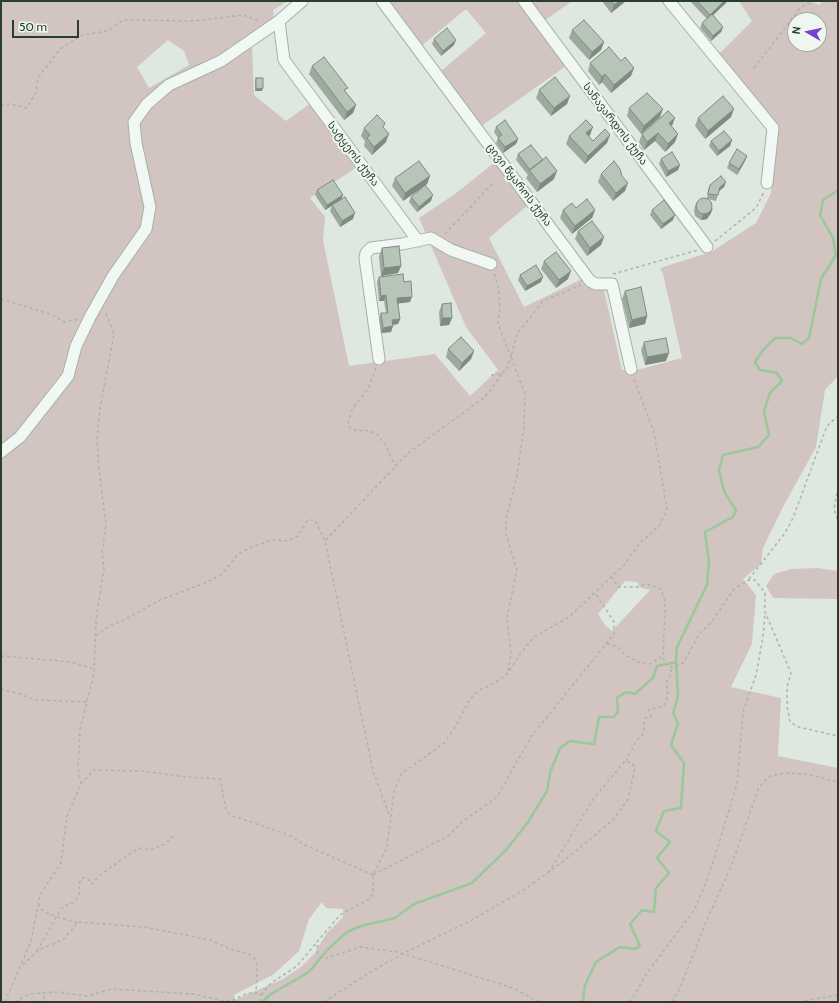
<!DOCTYPE html>
<meta charset="utf-8">
<style>
body{margin:0}
#map{position:relative;width:839px;height:1003px;overflow:hidden;background:#dfe8e0;font-family:Cabin,sans-serif}
canvas{display:block}
.frame{position:absolute;inset:0;border:2px solid #283f2b;pointer-events:none}
.north{position:absolute;left:787px;top:12px;width:40px;height:40px;box-sizing:border-box;background:#eef6ef;border:1px solid #9fada1;border-radius:50%;rotate:279deg;font-size:11px;font-weight:700;line-height:16px;text-align:center;color:#283f2b}
.north::after{content:'';display:block;margin:auto;width:14px;height:18px;background:#7342cf;clip-path:polygon(50% 0,100% 100%,50% 72%,0 100%)}
.scale{position:absolute;left:12px;top:20px;width:67px;height:18px;box-sizing:border-box;border:2px solid #283f2b;border-top:0;padding-left:5px;font-size:12px;line-height:14px;white-space:nowrap;color:#283f2b;-webkit-text-stroke:3px #eef6ef;paint-order:stroke}
</style>
<div id="map">
<canvas width="839" height="1003"></canvas>
<div class="frame"></div>
<div class="north">N</div>
<div class="scale">50 m</div>
</div>
<script>
const ctx = document.querySelector('canvas').getContext('2d');
ctx.lineJoin = 'round';
function paint(path, color) { ctx.fillStyle = color; ctx.fill(path, 'evenodd'); }
const toPath = rows => new Path2D(rows.map(r => 'M' + r).join(''));
function strokePath(path, color, width, dash) { ctx.strokeStyle = color; ctx.lineWidth = width; ctx.lineCap = dash ? 'butt' : 'round'; ctx.setLineDash(dash || []); ctx.stroke(path); }
function write(font, color, halo, rows, align = 'center') {
  ctx.font = font + ' Cabin,"Noto Sans Georgian",sans-serif'; ctx.lineWidth = 4; ctx.setLineDash([]); ctx.textBaseline = 'middle'; ctx.strokeStyle = halo; ctx.fillStyle = color; for (const [text, x, y, turn = 0] of rows) {
    ctx.save(); ctx.translate(x, y); ctx.rotate((+turn || 0) * Math.PI / 180); ctx.textAlign = isNaN(turn) ? turn : align; if (halo) ctx.strokeText(text, 0, 0); ctx.fillText(text, 0, 0); ctx.restore();
  }
}
const green = toPath([
 [1,1,288,1,273,10,274,21,252,45,254,95,286,121,311,103,357,167,310,198,325,217,323,240,349,366,435,354,470,396,498,370,466,327,419,218,455,194,495,162,528,205,489,238,524,307,582,279,582,283,588,287,604,290,622,370,637,370,682,358,663,274,660,268,711,252,756,223,771,193,778,126,717,56,752,21,739,1,811,1,819,5,823,1,838,1,838,376,825,390,816,447,783,507,763,548,761,564,743,579,756,595,752,644,731,687,781,698,778,756,838,768,838,1002,1,1002],
 [795,20,819,20,819,44,795,44],
 [168,40,184,51,189,65,149,88,137,67],
 [625,581,637,582,641,588,650,590,612,631,605,625,598,614],
 [322,902,326,908,343,909,343,917,327,933,314,954,302,966,283,979,235,1000,234,995,274,974,299,951,309,919],
 [389,1,519,1,566,66,480,127,440,72,486,33,466,9,420,47],
 [530,1,572,1,544,21],
 [818,568,838,571,838,599,773,598,766,586,774,574,791,569]
]);
const stream = toPath([
 [262,1002,271,994,309,972,327,950,347,932,361,926,395,918,414,904,472,883,506,850,528,822,547,791,550,773,560,748,570,741,594,744,599,717,614,717,618,712,617,698,626,692,635,694,653,678,657,666,676,662,677,647,707,585,709,562,705,532,733,517,736,510,725,493,722,484,719,470,723,455,758,447,769,435,764,411,770,393,782,381,777,373,760,370,755,362,763,350,775,338,791,338,802,344,809,338,821,279,836,255,833,238,820,215,823,200,838,190],
 [583,1002,585,985,596,962,620,947,635,949,640,946,630,924,642,910,654,912,656,888,669,873,657,858,670,842,656,831,664,811,681,808,684,763,671,745,678,723,673,713,678,696,676,662]
]);
const path = toPath([
 [754,68,801,7,814,1],
 [1,106,9,104,27,108,36,92,38,78,60,49,82,35,108,31,123,20,194,21,243,15,261,22],
 [445,234,494,182],
 [715,241,756,208,764,192],
 [613,274,698,250],
 [1,299,50,314,65,322,79,319],
 [376,368,368,389,353,408,348,421,349,427,357,431,364,430,376,433,385,444,395,466],
 [491,375,502,374,507,368,511,357,498,324,500,308,498,284,494,273],
 [838,487,834,509,838,521],
 [611,577,618,587,637,587,647,584,661,589,665,601,665,610,663,656,665,664,671,667,683,663,700,633,711,623,734,589,749,580,755,580,765,593,765,612,791,673,787,687,787,706,790,722,799,727,838,736],
 [749,579,785,533,793,518,827,426,838,416],
 [96,636,109,626,124,620,160,600,205,583,222,574,238,554,252,547,272,540,288,541,298,536,308,520,315,520,325,541],
 [607,644,617,646,625,655,638,662,650,664,663,656],
 [1,656,71,662,94,669],
 [508,671,511,655,507,617,517,570,506,534,506,519,517,475,524,427,525,394,511,357,517,334,543,301,581,285],
 [1,689,20,694,35,700,87,702],
 [626,761,636,741,643,735,645,718,651,716,649,709,662,707,666,703,668,690,666,682,671,675,671,667],
 [81,784,94,770,144,771,187,777,220,779,226,809,230,815,289,835,305,845,373,875],
 [389,814,373,771,325,541,408,453,485,397,502,374],
 [373,875,448,836,462,822,497,797,531,737,614,634,614,622,595,593],
 [38,904,41,909,49,914,77,923],
 [37,951,61,909,68,904,75,902,79,895,79,884,82,878,87,878,92,884,100,875,131,853,141,848,150,850,163,845,174,836],
 [23,965,37,951,64,939,78,922,144,927,211,940,230,949,249,954,256,960,257,967,256,994],
 [5,1002,31,941,40,895,61,863,67,816,81,784,78,768,80,730,94,674,96,619,104,569,102,552,106,525,99,470,97,439,100,409,114,334,105,311],
 [15,1002,29,994,56,992,87,996,112,989,194,994,223,1001,231,1001,248,993,262,994,271,983,297,966,317,942],
 [38,1002,44,998,45,993],
 [260,1002,261,994],
 [324,1002,372,971,404,953,470,921,522,891,549,872,571,855,613,820,628,799,635,768,632,763,625,761,594,798,549,872],
 [539,1002,513,988,398,952,360,947,327,958,321,958,318,954,317,942,340,915,369,899,373,894,373,875,387,847,394,791,401,774,444,743,456,726,470,699,478,691,498,681,508,673,520,654,534,637,569,617,624,565,640,543,659,526,667,510,663,485,654,432,634,379],
 [630,1002,647,973,695,909,710,872,737,784,743,712,756,675,763,637,765,613],
 [672,1002,680,988,706,922,730,869,759,787,770,776,786,773,805,774,838,782],
 [799,1002,838,995]
]);
const minor = toPath([
 [382,1,590,281,596,284,612,284,631,369],
 [524,1,707,247],
 [669,1,773,128,767,183],
 [279,21,284,60,418,241],
 [379,359,365,258,366,253,371,248,402,244,431,238,451,250,491,264],
 [1,452,20,437,68,376,76,346,90,317,113,276,146,229,150,207,136,143,134,122,147,104,169,85,221,61,279,21,302,1]
]);
const wall = toPath([
 [602,1,626,1,611,13],
 [690,1,727,1,726,3,713,15,723,27,721,32,711,41,700,28,702,23,707,19],
 [572,30,604,42,601,50,589,60,569,38],
 [434,39,454,45,441,56,432,44],
 [590,63,631,76,611,93,602,82,599,85,588,71],
 [312,66,346,92,356,105,353,113,344,120,309,74],
 [256,78,263,88,262,91,255,91,255,81],
 [539,90,567,104,551,116,536,98],
 [629,108,660,117,641,134,627,116],
 [731,117,705,139,695,126,698,118],
 [671,126,675,142,665,152,655,141,644,150,639,142,642,134],
 [383,127,386,142,372,155,364,146,365,141,361,136,364,128],
 [496,127,518,139,516,144,503,153,496,143,498,138,494,132],
 [590,135,589,136,593,141,607,143,585,164,566,144,569,136],
 [732,140,730,146,717,156,709,146,711,141],
 [518,154,554,179,537,192,526,178,528,175,516,160],
 [747,156,745,161,737,175,727,168,729,163],
 [661,159,678,170,666,177,659,164],
 [601,174,625,191,613,201,598,182],
 [430,176,427,184,403,201,392,186,395,178],
 [710,185,724,187,719,191,716,201,708,199,711,213,707,219,701,220,695,216,694,210,696,204,707,198,708,190],
 [317,190,343,195,341,200,353,219,340,227,330,211,332,206,325,210,315,195],
 [411,197,431,201,417,212,409,202],
 [576,208,595,210,592,218,572,234,560,218,563,210],
 [652,210,673,220,661,229,650,215],
 [578,231,604,237,601,245,587,256,575,239],
 [382,248,401,266,398,273,381,276,379,256],
 [544,261,568,279,556,288,541,269],
 [520,275,541,282,525,291,518,280],
 [379,277,404,282,410,302,398,303,400,319,398,324,393,325,391,332,381,333,379,319,381,313,386,313,384,301,379,301,377,282],
 [625,291,647,316,645,324,629,328,622,299],
 [442,304,452,318,449,325,440,326,439,312],
 [644,342,666,361,645,365,641,350],
 [448,349,474,351,471,359,459,371,446,357]
]);
const shadedWall = toPath([
 [619,1,626,1,611,13,614,5],
 [724,1,727,1,726,3,708,20,710,15],
 [723,27,721,32,711,41,713,36],
 [456,40,454,45,441,56,443,51],
 [604,42,601,50,589,60,592,52],
 [634,68,631,76,611,93,614,85],
 [605,74,602,82,599,85,602,77],
 [263,88,262,91,255,91,256,89],
 [570,96,567,104,551,116,554,108],
 [356,105,353,113,344,120,347,112],
 [663,109,660,117,641,134,644,126],
 [734,109,731,117,705,139,708,131],
 [675,118,672,126,666,131,669,123],
 [593,127,590,135,583,141,586,133],
 [658,133,655,141,644,150,647,142],
 [389,134,386,142,372,155,374,147],
 [678,134,675,142,665,152,668,144],
 [610,135,607,143,585,164,588,156],
 [518,139,516,144,503,153,505,147],
 [732,140,730,146,717,156,719,151],
 [747,156,745,161,737,175,739,169],
 [680,165,678,170,666,177,668,171],
 [557,171,554,179,537,192,540,184],
 [430,176,427,184,403,201,405,193],
 [726,182,724,187,718,192,720,187],
 [628,183,625,191,613,201,616,193],
 [343,195,341,200,325,210,327,205],
 [433,195,431,201,417,212,419,207],
 [713,208,711,213,707,219,701,220,703,215],
 [595,210,592,218,572,234,575,226],
 [355,213,353,219,340,227,342,221],
 [675,215,673,220,661,229,663,224],
 [604,237,601,245,587,256,590,248],
 [401,266,398,273,381,276,384,268],
 [571,271,568,279,556,288,559,280],
 [543,277,541,282,525,291,527,286],
 [386,295,384,301,379,301,381,296],
 [412,297,410,302,395,304,397,298],
 [647,316,645,324,629,328,632,320],
 [442,318,452,318,449,325,440,326],
 [400,319,398,324,390,325,392,320],
 [393,326,391,332,381,333,383,328],
 [474,351,471,359,459,371,462,363],
 [669,353,666,361,645,365,647,357]
]);
const building = toPath([
 [611,1,619,1,614,5,611,1],
 [697,1,724,1,710,15,697,1],
 [712,14,723,27,713,36,702,23,712,14],
 [584,20,604,42,592,52,572,30,584,20],
 [447,28,456,40,443,51,434,39,447,28],
 [609,47,621,61,625,57,634,68,614,85,605,74,602,77,590,63,609,47],
 [324,57,348,88,344,90,356,105,347,112,312,66,324,57],
 [555,77,570,96,554,108,539,90,555,77],
 [256,78,263,78,263,88,256,89,256,78],
 [647,93,663,109,644,126,629,108,647,93],
 [723,96,734,109,708,131,698,118,723,96],
 [668,111,675,118,669,123,678,134,668,144,658,133,647,142,642,134,668,111],
 [377,115,385,123,383,127,389,134,374,147,367,138,370,135,364,128,377,115],
 [505,120,518,139,505,147,498,138,502,135,496,127,505,120],
 [586,120,593,127,586,133,593,141,605,129,610,135,588,156,569,136,586,120],
 [724,131,732,140,719,151,711,141,724,131],
 [531,145,543,160,530,170,518,154,531,145],
 [737,149,747,156,739,169,729,163,737,149],
 [672,152,680,165,668,171,661,159,672,152],
 [546,157,557,171,540,184,529,170,546,157],
 [419,161,430,176,405,193,395,178,419,161],
 [614,161,620,169,622,176,628,183,616,193,601,174,614,161],
 [721,176,726,182,720,187,718,195,708,194,710,185,721,176],
 [333,180,343,195,327,205,317,190,333,180],
 [425,185,433,195,419,207,411,197,425,185],
 [345,197,355,213,342,221,332,205,345,197],
 '696 206a8 8 0 1 1 16 0a8 8 0 1 1-16 0Z',
 [587,199,595,210,575,226,563,210,572,203,576,208,587,199],
 [664,200,675,215,663,224,652,210,664,200],
 [592,221,604,237,590,248,578,231,592,221],
 [399,246,401,266,384,268,382,248,399,246],
 [556,252,571,271,559,280,544,261,556,252],
 [536,265,543,277,527,286,520,275,536,265],
 [403,274,404,282,411,281,412,297,397,298,400,319,392,320,393,326,383,328,381,313,388,313,386,295,381,296,379,277,403,274],
 [641,287,647,316,632,320,625,291,641,287],
 [451,303,452,318,442,318,442,304,451,303],
 [461,337,474,351,462,363,448,349,461,337],
 [666,338,669,353,647,357,644,342,666,338]
]);
const streetNames = [
 ["სანავარდოს ქუჩა",615,124,53],
 ["სატყეოს ქუჩა",353,154,53],
 ["ცივი წყაროს ქუჩა",519,185,53]
];
paint(green, '#d2c4c0');
strokePath(stream, '#99c99a', 2.5);
strokePath(minor, '#a4b2a6', 13);
strokePath(path, '#a9b5aa', 1.5, [3, 3]);
strokePath(minor, '#f1f7f2', 11);
paint(wall, '#9da99e');
paint(shadedWall, '#7f8a81');
paint(building, '#b6c5b8');
strokePath(building, '#7f8a81', 1);
write('11px', '#283f2b', '#eef6ef', streetNames);
</script>
